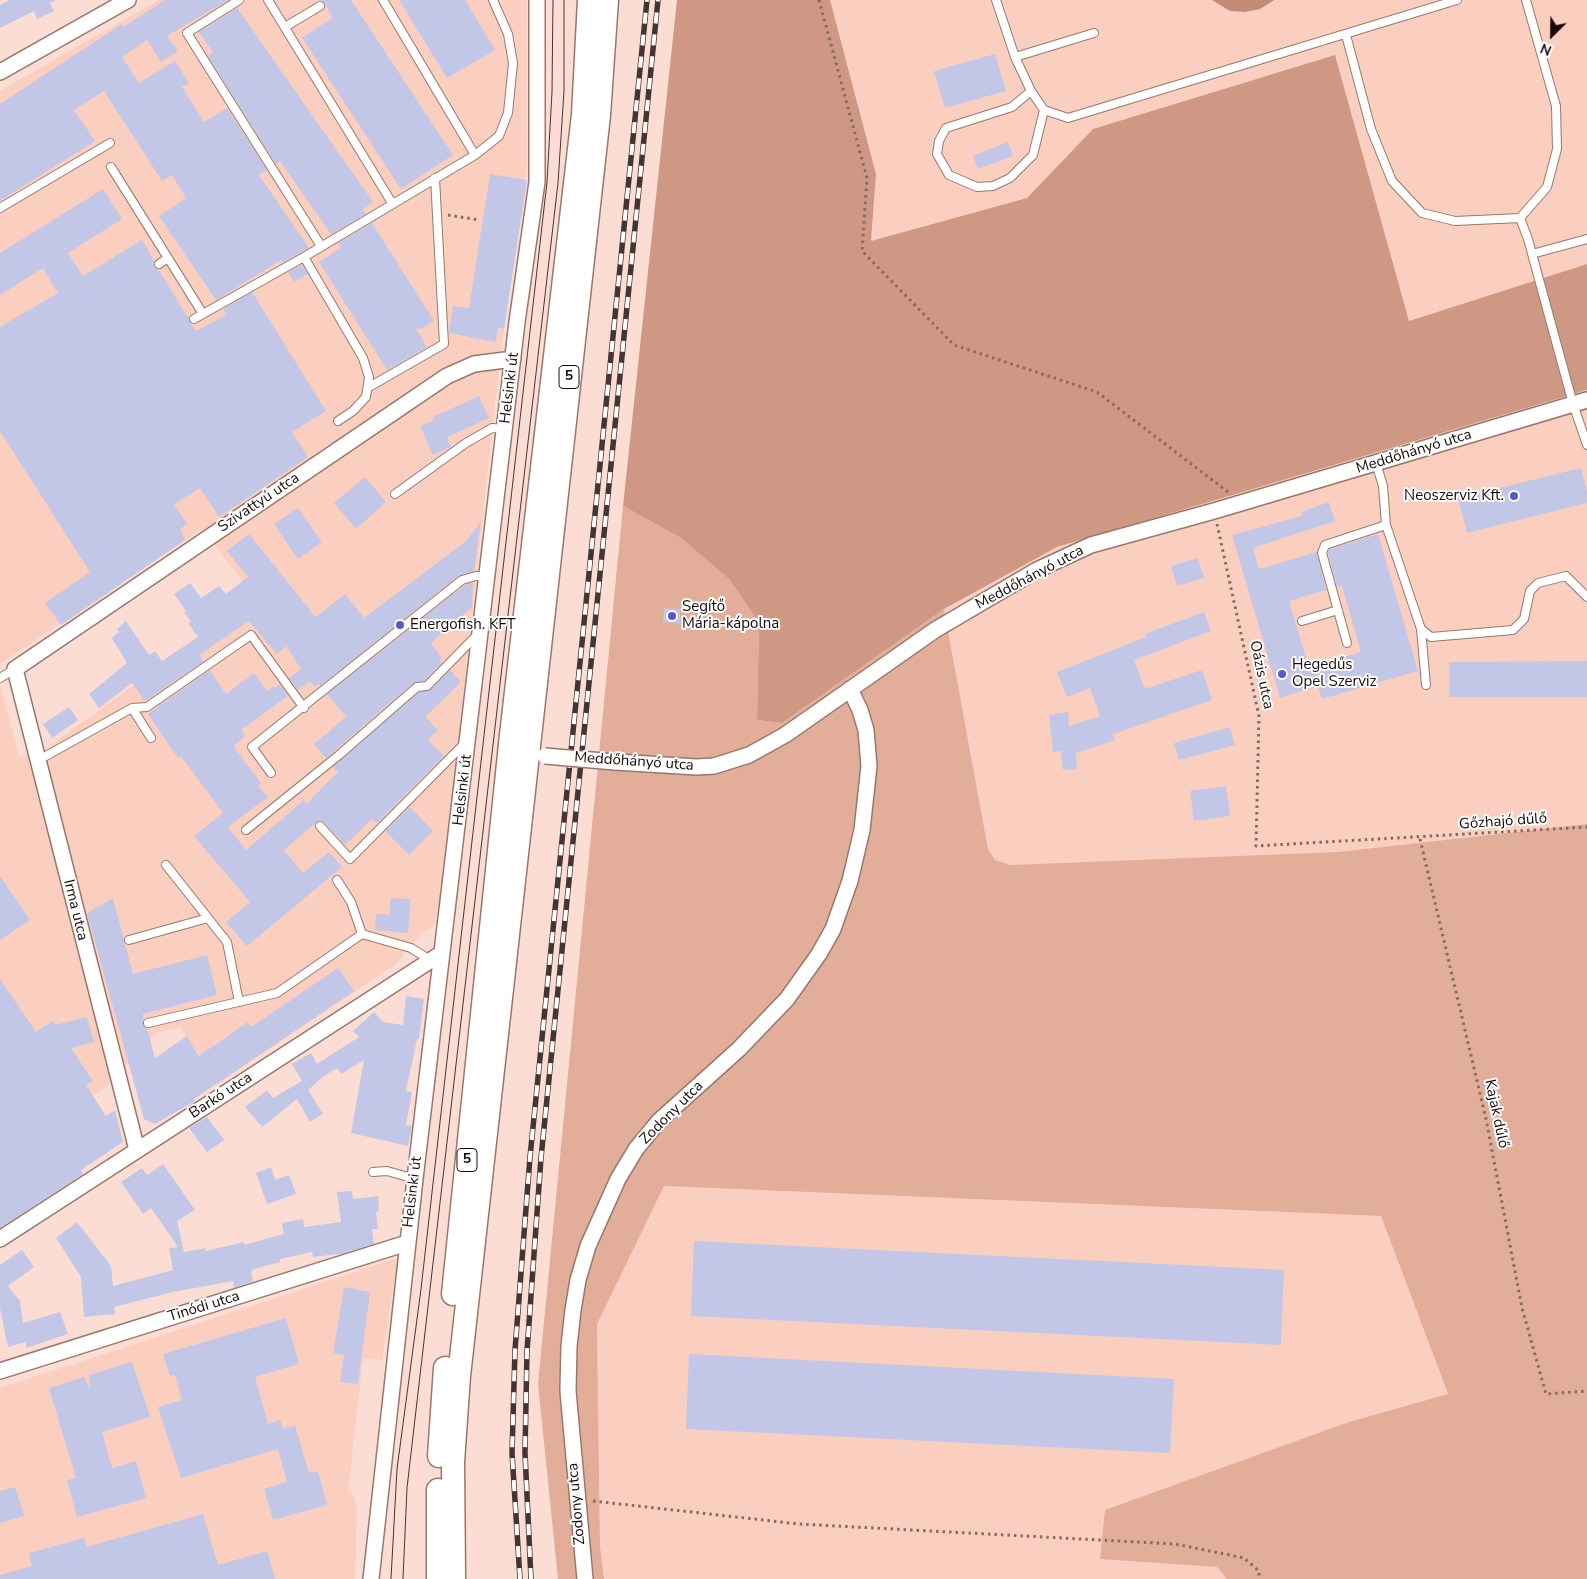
<!DOCTYPE html>
<meta charset="utf-8">
<style>
body{margin:0}
#map{position:relative;width:1587px;height:1579px;overflow:hidden;background:#fbddd3;font-family:"Nunito Sans",sans-serif}
canvas{display:block}
.north{position:absolute;left:1527px;top:10px;width:50px;height:50px;-webkit-text-stroke:4px #fff;paint-order:stroke;rotate:203deg;font-size:14px;font-weight:700;line-height:20px;text-align:center;color:#160a07}
.north::after{content:'';display:block;margin:auto;width:18px;height:22px;background:#160a07;clip-path:polygon(50% 0,100% 100%,50% 72%,0 100%)}
</style>
<div id="map">
<canvas width="1587" height="1579"></canvas>
<div class="north">N</div>
</div>
<script>
const ctx = document.querySelector('canvas').getContext('2d');
ctx.lineJoin = 'round';
function paint(path, color) { ctx.fillStyle = color; ctx.fill(path, 'evenodd'); }
const toPath = rows => new Path2D(rows.map(r => 'M' + r).join(''));
function strokePath(path, color, width, dash) { ctx.strokeStyle = color; ctx.lineWidth = width; ctx.lineCap = dash ? 'butt' : 'round'; ctx.setLineDash(dash || []); ctx.stroke(path); }
function write(font, color, halo, rows, align = 'center') {
  ctx.font = font + ' "Nunito Sans",sans-serif'; ctx.lineWidth = 4; ctx.setLineDash([]); ctx.textBaseline = 'middle'; ctx.strokeStyle = halo; ctx.fillStyle = color; for (const [text, x, y, turn = 0] of rows) {
    ctx.save(); ctx.translate(x, y); ctx.rotate((+turn || 0) * Math.PI / 180); ctx.textAlign = isNaN(turn) ? turn : align; if (halo) ctx.strokeText(text, 0, 0); ctx.fillText(text, 0, 0); ctx.restore();
  }
}
const built = toPath([
 [159,0,527,0,527,161,501,350,439,916,435,924,417,938,396,964,219,1083,180,1027,156,1033,106,1087,0,1155,0,683,19,757,44,750,255,597,202,529,0,664,0,91],
 [830,0,1587,0,1587,264,1409,321,1335,55,1093,129,1027,198,871,241,876,173],
 [1587,390,1587,824,1338,852,1010,865,995,860,988,849,944,609,1057,547],
 [664,1186,1381,1216,1448,1394,1349,1422,1100,1559,1217,1567,1227,1579,604,1579,600,1547,597,1324],
 [398,1258,382,1360,363,1358,348,1492,354,1496,357,1505,355,1579,0,1579,0,1388]
]);
const green = toPath([
 [623,506,681,538,730,580,759,623,757,720,782,723,944,609,988,849,995,860,1010,865,1338,852,1587,824,1587,1579,1227,1579,1217,1567,1100,1559,1105,1510,1349,1422,1448,1394,1381,1216,664,1186,597,1324,600,1547,604,1579,558,1579,538,1384]
]);
const forest = toPath([
 [677,0,830,0,876,174,871,241,1027,198,1093,129,1335,55,1409,321,1587,264,1587,390,1057,547,944,609,782,723,757,720,759,623,730,580,681,538,623,506]
]);
const water = toPath([
 [1212,0,1274,0,1260,9,1245,12,1230,11]
]);
const building = toPath([
 [10,0,56,0,50,3,54,11,37,19,34,11,0,28,0,5],
 [165,0,228,0,167,36,178,51,161,62,147,40,122,57,139,83,175,61,189,83,182,87,204,122,227,108,267,170,259,175,309,248,282,263,281,260,216,300,159,216,186,198,172,175,162,181,104,91,74,110,95,141,0,201,0,104,122,24,123,27],
 [320,0,351,0,453,155,401,189,302,38,332,18,325,3],
 [399,0,465,0,495,50,447,78],
 [237,8,373,202,363,209,366,214,331,234,280,161,276,164,208,56,213,52,199,32],
 [995,54,1006,91,945,108,934,71],
 [1008,142,1013,156,978,169,973,156],
 [490,174,527,180,504,329,498,328,496,342,449,333,453,306,469,308],
 [103,189,122,219,68,253,83,276,142,240,154,261,154,267,159,270,196,331,226,315,223,309,252,292,326,411,292,432,308,457,219,517,200,488,174,504,187,524,180,529,185,540,61,625,45,603,90,572,0,431,0,327,58,293,43,268,0,295,0,253],
 [372,223,434,321,420,329,416,329,427,347,387,370,319,262,341,248,338,243],
 [302,265,308,274,294,282,288,272],
 [479,396,489,418,447,437,451,447,433,455,420,426,434,420,433,417],
 [1581,468,1587,492,1587,503,1467,533,1458,498],
 [365,477,386,502,356,529,334,503],
 [1329,502,1335,521,1253,548,1259,569,1317,552,1326,590,1289,601,1309,668,1361,652,1342,586,1337,587,1328,553,1329,550,1378,534,1418,671,1322,699,1318,686,1280,698,1232,535,1302,516,1301,512],
 [298,508,322,542,298,559,274,524],
 [481,522,474,571,458,576,320,686,319,684,315,687,310,681,298,690,289,678,301,669,286,646,277,654,249,621,199,655,204,661,145,701,132,683,99,708,89,694,127,663,112,638,119,632,117,629,126,621,149,655,155,651,162,661,198,637,188,623,191,622,184,612,186,611,174,594,190,583,201,598,219,586,226,594,248,577,227,551,249,534,313,614,316,617,345,594,364,618,465,542],
 [1198,558,1204,578,1177,586,1171,566],
 [473,583,472,607,431,643,442,658,440,660,442,662,424,681,413,683,326,758,314,744,346,717,327,694,465,585],
 [664,608,680,609,680,624,663,622],
 [1204,612,1211,631,1134,660,1145,689,1202,670,1212,700,1113,734,1115,740,1076,753,1077,769,1063,770,1061,751,1053,752,1049,715,1068,712,1069,726,1100,716,1090,688,1067,697,1057,672,1146,637,1145,634],
 [1587,661,1587,697,1449,697,1449,662],
 [210,670,226,694,254,673,267,691,273,686,275,688,280,684,288,696,241,730,245,736,233,746,261,783,258,786,268,797,228,827,246,850,304,800,306,804,338,772,333,767,419,692,430,690,450,670,461,682,425,717,438,730,428,740,444,756,377,823,372,819,345,845,324,822,319,820,284,850,303,873,329,852,342,867,247,946,226,922,250,902,194,836,223,813,181,756,178,758,148,714],
 [69,707,78,720,52,738,43,724],
 [1230,727,1235,745,1179,760,1174,743],
 [1226,786,1230,816,1194,821,1190,791],
 [410,807,433,831,409,855,385,831],
 [0,876,30,920,0,940],
 [113,898,133,974,207,955,217,995,143,1014,143,1025,147,1028,155,1058,187,1036,199,1056,248,1022,251,1027,338,968,354,991,194,1099,195,1101,155,1124,144,1119,87,913],
 [391,898,411,899,408,933,375,930,376,914,389,915],
 [0,979,36,1032,53,1021,55,1025,87,1017,94,1042,71,1048,93,1081,86,1085,106,1116,115,1110,123,1142,81,1170,83,1174,0,1228],
 [406,996,424,999,419,1039,417,1039,406,1091,412,1092,406,1125,412,1126,408,1146,351,1133,364,1060,341,1074,337,1068,324,1076,308,1090,323,1114,310,1122,297,1099,262,1127,245,1107,267,1090,273,1098,302,1081,292,1064,311,1053,317,1064,359,1037,353,1031,374,1012,383,1022,403,1025],
 [207,1117,224,1140,207,1152,189,1128],
 [163,1164,195,1210,177,1221,184,1252,206,1248,206,1251,244,1242,244,1245,284,1234,282,1223,303,1219,304,1227,341,1222,337,1192,352,1191,353,1199,378,1196,379,1211,376,1212,378,1229,372,1229,374,1244,341,1254,313,1257,312,1252,280,1259,280,1262,251,1270,253,1281,234,1288,233,1281,173,1292,114,1307,115,1314,84,1317,81,1277,56,1238,77,1222,111,1266,113,1286,173,1270,169,1248,178,1247,151,1208,143,1214,121,1182,142,1168,147,1175],
 [271,1167,275,1180,289,1175,296,1194,267,1204,256,1173],
 [694,1241,1284,1270,1281,1345,691,1316],
 [22,1250,34,1267,8,1286,20,1301,23,1323,60,1312,68,1334,26,1348,26,1342,8,1347,0,1308,0,1265],
 [344,1287,370,1292,358,1384,340,1382,344,1355,333,1353],
 [286,1318,299,1364,255,1377,268,1424,280,1420,283,1429,295,1425,309,1473,318,1471,327,1505,273,1520,264,1489,287,1482,278,1449,181,1478,158,1407,182,1400,175,1375,170,1376,163,1354],
 [689,1354,1174,1379,1170,1453,686,1429],
 [132,1362,150,1417,102,1432,112,1468,136,1461,146,1498,77,1517,67,1480,76,1478,49,1388,84,1377,90,1389,89,1375],
 [15,1487,24,1516,0,1523,0,1491],
 [203,1514,218,1565,267,1551,275,1579,0,1579,0,1575,32,1566,29,1553,84,1538,86,1547]
]);
const path = toPath([
 [819,0,867,178,862,251,954,345,1097,392,1228,492],
 [448,215,479,220],
 [1217,524,1259,716,1256,846,1587,827],
 [1420,839,1486,1119,1522,1308,1546,1394,1587,1391],
 [593,1501,799,1524,1175,1544,1244,1558,1259,1571,1259,1579]
]);
const service = toPath([
 [239,0,187,33,321,246],
 [268,0,392,203],
 [383,0,475,155],
 [996,0,1015,57,1031,91,1044,110,1068,118,1457,0],
 [285,27,320,6],
 [1346,35,1371,129,1392,181,1422,213,1455,221,1520,218,1547,187,1557,149,1556,106,1526,0],
 [1015,57,1094,33],
 [1031,91,1012,107,946,128,939,141,937,154,949,175,977,187,993,186,1010,178,1033,155,1044,110],
 [111,167,203,314],
 [0,208,110,143],
 [1520,218,1528,239,1573,404,1587,445],
 [1532,254,1587,239],
 [304,257,363,358,369,377,366,397,353,411,338,421],
 [159,264,168,258],
 [194,319,304,257,475,155,499,136,508,113,513,63,508,34,493,0],
 [369,387,444,344,435,178],
 [1376,463,1383,486,1386,525,1421,629,1431,637,1513,630,1524,619,1530,591,1538,583,1566,576,1587,597],
 [395,494,466,443,492,428,505,429],
 [1302,621,1338,610],
 [1421,629,1426,685],
 [1347,643,1322,553,1325,545,1386,525],
 [0,678,15,669],
 [132,708,151,738],
 [37,761,132,708,147,707,251,635,304,708],
 [271,773,252,747,462,580,476,576,487,576],
 [320,826,350,859,465,743],
 [246,830,339,755,417,687,427,686,477,635],
 [166,865,227,942,239,1002],
 [362,934,411,948,430,960],
 [129,940,208,918],
 [148,1023,277,993,362,934,351,902,337,880],
 [373,1172,387,1171,415,1179]
]);
const minor = toPath([
 [0,72,128,0],
 [615,762,697,767,714,766,749,755,785,735,935,630,1037,570,1091,545,1214,511,1587,400],
 [137,1150,15,669,447,376,474,364,513,359],
 [0,1239,442,953],
 [0,1371,407,1243],
 [371,1579,415,1179,517,322,537,182,537,0],
 [585,1579,568,1391,569,1346,573,1310,578,1280,588,1246,618,1179,636,1149,659,1121,739,1049,787,999,819,954,833,929,850,881,862,830,869,766,866,730,860,710,850,689]
]);
const primary = toPath([
 [453,1294,511,735,583,115,589,0],
 [439,1456,445,1368],
 [438,1579,438,1490],
 [454,1579,453,1462,459,1376,599,115,607,0]
]);
const tram = toPath([
 [391,1579,397,1469,421,1289,547,182,552,92,553,0],
 [403,1579,407,1488,558,183,564,91,564,0]
]);
const rail = toPath([
 [520,1579,512,1453,515,1350,530,1157,647,0],
 [531,1579,525,1453,527,1351,541,1158,658,0]
]);
const minorBridge = toPath([
 [545,756,615,762]
]);
const markers = [
 [1514,496,5,"#5958cf"],
 [672,616,5,"#5958cf"],
 [400,625,5,"#5958cf"],
 [1282,674,5,"#5958cf"]
];
const shields = [
 [569,377,20],
 [467,1160,20]
];
const shieldNames = [
 ["5",569,377],
 ["5",467,1160]
];
const streetNames = [
 ["Helsinki út",510,388,-83],
 ["Meddőhányó utca",1414,452,-17],
 ["Szivattyú utca",259,503,-34],
 ["Meddőhányó utca",1030,578,-28],
 ["Oázis utca",1261,675,78],
 ["Meddőhányó utca",634,762,4],
 ["Helsinki út",463,790,-83],
 ["Gőzhajó dűlő",1503,822,-4],
 ["Irma utca",75,910,76],
 ["Barkó utca",221,1096,-33],
 ["Zodony utca",672,1113,-45],
 ["Kajak dűlő",1496,1114,78],
 ["Helsinki út",413,1192,-83],
 ["Tinódi utca",204,1307,-17],
 ["Zodony utca",577,1504,-95]
];
const poiNames = [
 ["Neoszerviz Kft.",1504,496,"right"],
 ["Segítő",682,607],
 ["Mária-kápolna",682,624],
 ["Energofish. KFT",410,625],
 ["Hegedűs",1292,665],
 ["Opel Szerviz",1292,682]
];
paint(built, '#fbcfbf');
paint(green, '#e2ad99');
paint(forest, '#ce9884');
paint(water, '#c18b78');
paint(building, '#c3c7e7');
strokePath(service, '#98786c', 10);
strokePath(minor, '#98786c', 18);
strokePath(primary, '#98786c', 25);
strokePath(path, '#816c66', 3, [2.5, 4]);
strokePath(service, '#fff', 8);
strokePath(minor, '#fff', 15);
strokePath(primary, '#fff', 22);
strokePath(tram, '#453531', 1);
strokePath(rail, '#453531', 5.5);
strokePath(rail, '#fff', 4, [11]);
strokePath(minorBridge, '#98786c', 18, []);
strokePath(minorBridge, '#fff', 15);
for (const [x, y, r, color] of markers) { const dot = new Path2D(); dot.arc(x, y, r, 0, 2 * Math.PI); ctx.fillStyle = color; ctx.fill(dot); strokePath(dot, '#fff', 2); }
for (const [x, y, w] of shields) { const box = new Path2D(); box.roundRect(x - w / 2, y - 11.5, w, 23, 4); ctx.fillStyle = '#fff'; ctx.fill(box); strokePath(box, '#160a07', 1); }
write('bold 14px', '#160a07', null, shieldNames);
write('15px', '#160a07', '#fff', streetNames);
write('15px', '#160a07', '#fff', poiNames, 'left');
</script>
